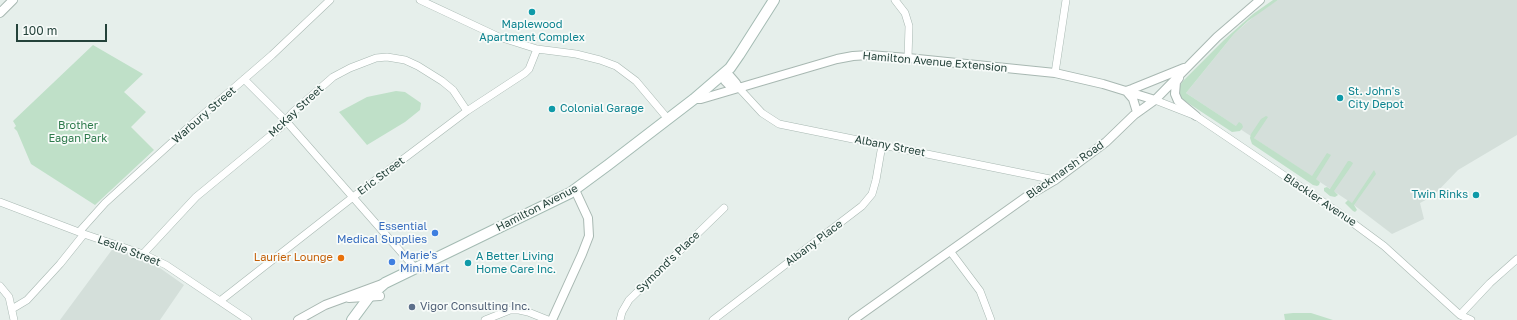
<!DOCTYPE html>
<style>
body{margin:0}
#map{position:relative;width:1517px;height:320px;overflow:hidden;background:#e6efeb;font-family:"Golos Text",sans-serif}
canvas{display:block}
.scale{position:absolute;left:16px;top:24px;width:91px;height:18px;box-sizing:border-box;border:2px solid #24423a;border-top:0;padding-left:5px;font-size:12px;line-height:14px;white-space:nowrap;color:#24423a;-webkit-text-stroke:3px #f7fbf9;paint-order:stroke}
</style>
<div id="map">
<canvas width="1517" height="320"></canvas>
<div class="scale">100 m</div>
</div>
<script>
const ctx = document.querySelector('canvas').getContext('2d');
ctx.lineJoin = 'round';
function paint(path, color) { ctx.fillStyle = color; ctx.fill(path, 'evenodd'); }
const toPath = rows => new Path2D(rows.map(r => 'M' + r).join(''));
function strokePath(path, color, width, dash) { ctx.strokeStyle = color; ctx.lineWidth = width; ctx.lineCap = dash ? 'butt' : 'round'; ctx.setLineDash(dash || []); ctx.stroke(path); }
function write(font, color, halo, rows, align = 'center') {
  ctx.font = font + ' "Golos Text",sans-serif'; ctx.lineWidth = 3.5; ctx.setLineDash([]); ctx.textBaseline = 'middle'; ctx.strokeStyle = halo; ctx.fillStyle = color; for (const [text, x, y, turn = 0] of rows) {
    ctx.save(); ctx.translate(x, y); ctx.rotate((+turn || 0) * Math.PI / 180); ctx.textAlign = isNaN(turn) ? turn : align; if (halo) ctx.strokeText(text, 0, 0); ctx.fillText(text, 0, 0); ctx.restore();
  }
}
const built = toPath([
 [1278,0,1517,0,1517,135,1458,170,1433,196,1420,203,1424,219,1392,234,1350,202,1186,93,1234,34,1259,12],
 [114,247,150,261,184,285,160,320,60,320]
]);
const green = toPath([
 [1273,0,1278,0,1248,21,1234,34,1186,93,1236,126,1239,122,1242,124,1243,127,1240,131,1232,132,1182,99,1179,94,1179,87,1183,81,1224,40,1253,14],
 [93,45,143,74,124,92,146,112,131,127,154,150,95,205,31,164,17,131,14,128,16,126,13,121],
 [396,91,405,92,421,103,420,110,405,122,367,145,339,112,367,97],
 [1266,116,1268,117,1254,138,1312,176,1327,153,1331,155,1316,179,1320,182,1319,185,1317,186,1313,185,1252,144,1250,138,1251,134,1261,119],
 [1348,161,1350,161,1353,163,1352,165,1334,191,1338,195,1335,197,1330,196,1324,191,1324,188,1327,187,1330,189],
 [1374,170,1376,174,1354,205,1357,210,1355,212,1353,211,1345,203,1348,200,1352,203],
 [1293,313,1311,313,1333,320,1285,320,1284,314]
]);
const minor = toPath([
 [420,0,499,37,537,49,576,54,600,60,616,66,636,81,668,119],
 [895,0,905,13,909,26,908,58],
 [1055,73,1066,0],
 [244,79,286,121,415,268],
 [738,87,762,113,779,124,1055,180],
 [1155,100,1196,116,1338,212,1384,246,1460,315,1471,320],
 [0,202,84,234,143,254,166,265,248,320],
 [79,232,105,203,191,125,272,55,330,0],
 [950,251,980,291,991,320],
 [143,254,196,197,281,127,292,113,333,77,350,68,376,58,387,57,405,60,418,66,442,81,453,90,467,111],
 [0,286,9,297,14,320],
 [220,301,353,197,467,111,525,73,529,69,537,49],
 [12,309,27,300,60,264,84,234],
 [1460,315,1490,283,1517,259],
 [485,320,510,310,519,310,528,312,548,320],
 [620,320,622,312,629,300,724,208],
 [713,320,862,206,872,194,876,180,882,145]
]);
const tertiary = toPath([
 [0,13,13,0],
 [723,74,730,76,736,83,738,87,730,86,725,81,723,74],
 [1179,78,1176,82,1175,94,1178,101,1196,116],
 [1126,91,1132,89,1184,68],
 [1127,92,1133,99,1137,112],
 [694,99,701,99,837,59,853,56,869,55,908,58,1055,73,1103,84,1155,100],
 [349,298,380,296],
 [298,320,325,305,382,284],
 [552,320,582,254,589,236,588,218,575,190],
 [853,320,1026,197,1055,180,1106,142,1134,115,1155,100,1217,37,1260,0]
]);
const secondary = toPath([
 [352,320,369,297,385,283,570,193,608,165,694,99,730,68,739,55,774,0]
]);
const markers = [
 [532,12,4,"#0f9aa8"],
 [1340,98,4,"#0f9aa8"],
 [552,109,4,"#0f9aa8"],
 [1476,195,4,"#0f9aa8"],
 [435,233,4,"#3f7fe0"],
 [341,258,4,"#e8710a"],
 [392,262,4,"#3f7fe0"],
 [468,263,4,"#0f9aa8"],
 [412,307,4,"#5c6f8a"]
];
const cultureNames = [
 ["Maplewood",532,25,"center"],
 ["Apartment Complex",532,38,"center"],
 ["St. John's",1348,92],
 ["City Depot",1348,105],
 ["Colonial Garage",560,109],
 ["Twin Rinks",1468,195,"right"],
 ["A Better Living",476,257],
 ["Home Care Inc.",476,270]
];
const streetNames = [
 ["Hamilton Avenue Extension",935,62,5],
 ["McKay Street",296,111,-43],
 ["Warbury Street",204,115,-41],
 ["Albany Street",890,146,11],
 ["Blackmarsh Road",1065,170,-35],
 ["Eric Street",381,176,-37],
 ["Blackler Avenue",1320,200,34],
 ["Hamilton Avenue",537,208,-27],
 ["Albany Place",814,243,-37],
 ["Leslie Street",129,251,21],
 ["Symond's Place",668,262,-44]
];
const parkNames = [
 ["Brother",78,126],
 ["Eagan Park",78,139]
];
const shopNames = [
 ["Essential",427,227],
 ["Medical Supplies",427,240],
 ["Marie's",400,256,"left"],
 ["Mini Mart",400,269,"left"]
];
const foodNames = [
 ["Laurier Lounge",333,258]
];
const serviceNames = [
 ["Vigor Consulting Inc.",420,307]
];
paint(built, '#d4dfda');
paint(green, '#bfe0c8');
strokePath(minor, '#a8b8b2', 8);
strokePath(tertiary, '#a8b8b2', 10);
strokePath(secondary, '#a4bbb3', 12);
strokePath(minor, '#fff', 7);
strokePath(tertiary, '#fff', 8);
strokePath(secondary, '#fff', 10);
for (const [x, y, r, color] of markers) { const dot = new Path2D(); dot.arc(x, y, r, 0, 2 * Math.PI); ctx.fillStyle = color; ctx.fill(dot); strokePath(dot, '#f7fbf9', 1.5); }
write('11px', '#0d838f', '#f7fbf9', cultureNames, 'left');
write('11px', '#24423a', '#f7fbf9', streetNames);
write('11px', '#2d7a4b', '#f7fbf9', parkNames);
write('11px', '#366cbe', '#f7fbf9', shopNames, 'right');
write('11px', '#c56008', '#f7fbf9', foodNames, 'right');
write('11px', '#4e5e75', '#f7fbf9', serviceNames, 'left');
</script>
